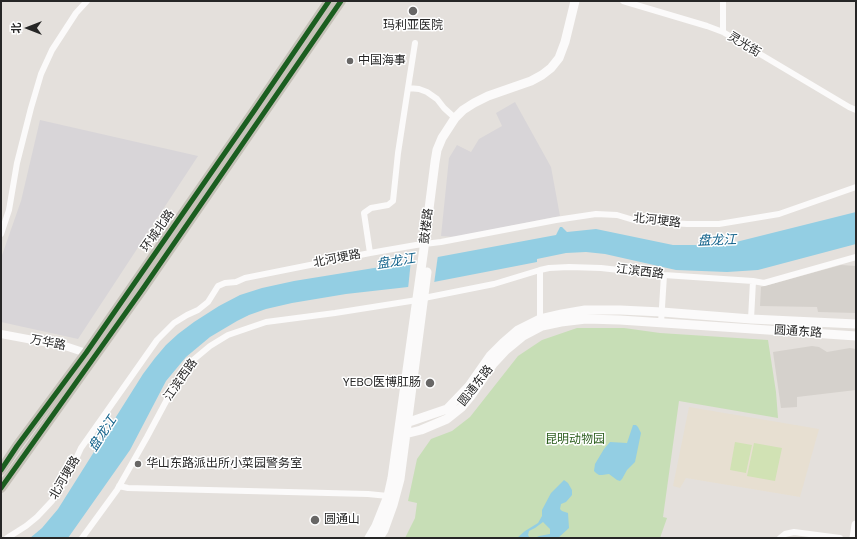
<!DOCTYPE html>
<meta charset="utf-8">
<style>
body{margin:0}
#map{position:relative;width:857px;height:539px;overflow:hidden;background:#e4e0dc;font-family:"DM Sans","Noto Sans SC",sans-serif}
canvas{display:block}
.frame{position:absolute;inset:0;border:2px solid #262626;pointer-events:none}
.north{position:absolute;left:8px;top:8px;width:40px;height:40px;-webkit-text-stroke:3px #fff;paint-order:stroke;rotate:270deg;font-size:11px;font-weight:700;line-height:16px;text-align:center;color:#262626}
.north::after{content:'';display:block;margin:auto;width:14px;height:18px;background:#262626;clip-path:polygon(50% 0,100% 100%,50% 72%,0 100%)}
</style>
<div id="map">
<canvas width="857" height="539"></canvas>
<div class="frame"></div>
<div class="north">北</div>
</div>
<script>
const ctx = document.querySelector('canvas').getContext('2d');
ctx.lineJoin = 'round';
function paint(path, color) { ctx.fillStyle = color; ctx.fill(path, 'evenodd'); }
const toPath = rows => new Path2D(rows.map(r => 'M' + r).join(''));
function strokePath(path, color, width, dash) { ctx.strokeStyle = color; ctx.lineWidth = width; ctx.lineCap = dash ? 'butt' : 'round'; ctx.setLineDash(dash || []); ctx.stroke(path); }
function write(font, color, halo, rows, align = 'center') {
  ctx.font = font + ' "DM Sans","Noto Sans SC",sans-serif'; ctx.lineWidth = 3; ctx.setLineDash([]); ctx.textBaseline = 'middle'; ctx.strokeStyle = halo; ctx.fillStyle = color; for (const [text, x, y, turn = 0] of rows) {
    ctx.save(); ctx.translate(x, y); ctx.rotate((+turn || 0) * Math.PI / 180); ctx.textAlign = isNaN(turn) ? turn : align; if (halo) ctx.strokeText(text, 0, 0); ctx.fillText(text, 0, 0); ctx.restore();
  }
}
const industrial = toPath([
 [515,102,551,167,560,216,455,237,441,236,449,158,457,145,471,152,479,139,502,126,496,113],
 [40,120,198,156,78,339,1,322,1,258,21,201]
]);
const education = toPath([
 [689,407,819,429,800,497,686,478,680,488,673,486]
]);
const green = toPath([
 [577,328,624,328,660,333,768,340,776,392,778,418,679,401,663,517,667,518,660,538,405,538,415,518,417,503,408,501,417,459,431,439,452,431,470,417,518,356,542,340]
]);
const pitch = toPath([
 [735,442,752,445,746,473,730,470],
 [754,443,782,448,775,481,747,476]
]);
const plaza = toPath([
 [841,265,856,266,856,313,818,312,817,307,760,306,761,287],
 [812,346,819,347,827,352,850,348,856,349,856,390,797,397,797,407,781,408,773,352]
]);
const water = toPath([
 [856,212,856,244,758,270,727,272,676,270,605,254,586,252,566,253,537,259,537,262,408,287,346,294,292,303,266,309,249,315,237,321,210,337,186,357,166,381,130,450,68,538,30,538,42,528,58,509,143,374,155,358,166,345,178,334,194,322,219,306,240,295,262,288,294,281,411,262,556,235,560,227,562,227,567,232,596,229,673,245,718,245,736,242],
 [633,425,636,425,638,427,641,433,635,462,627,470,622,479,620,481,617,480,609,474,602,475,599,475,596,473,594,471,595,464,604,449,610,442,627,443],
 [564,480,568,483,572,490,572,495,566,502,561,504,560,509,562,511,568,513,569,528,558,538,535,538,539,536,550,534,550,529,543,522,535,528,529,531,528,535,530,538,532,538,517,538,525,531,538,523,542,516,542,510,551,493]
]);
const pier = toPath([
 [438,255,434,284,408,289,411,260]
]);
const minor = toPath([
 [623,1,707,26,723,32,849,107,856,110],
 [723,1,723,32],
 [408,88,415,43],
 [1,234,9,210,17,163,31,108,41,74,52,50,76,13,87,1],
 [370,253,364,213,371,208,388,205,393,201,398,153,408,88,419,89,427,92,437,99,444,108,455,118],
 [424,298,494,284,540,270,549,268,569,267,601,268,664,275,753,281,764,283,856,257],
 [540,319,540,270],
 [751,319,753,281],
 [661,323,664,275],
 [119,486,128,488,368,494,388,496],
 [7,538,26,526,37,517,52,501,68,476,81,448,157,340,174,323,187,315,198,310,208,302,218,286,225,283,236,282,245,278,370,253,416,245,441,242,556,220,596,214,617,215,637,221,687,224,719,224,779,214,856,187],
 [82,538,117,490,147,437,171,392,181,376,192,361,210,346,228,335,266,322,335,313,417,300],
 [780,538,785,534,794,532,840,538]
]);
const tertiary = toPath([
 [1,334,65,346,86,353,89,355]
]);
const secondary = toPath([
 [403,427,406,423,447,409,469,386,490,356,503,343,518,330,540,319,562,314,585,310,620,310,662,312,751,319,856,324],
 [400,431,405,434,421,430,447,419,462,407,471,396,493,364,506,350,523,336,542,326,561,322,586,319,620,320,856,336],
 [369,538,376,526,388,496,392,478,424,248,435,162,437,150,442,138,455,118,463,110,474,103,488,96,531,81,542,75,551,68,559,58,565,42,575,1],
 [379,538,384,530,393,505,400,479,427,272],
 [854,538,856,525]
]);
const primary = toPath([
 [1,470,17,446,86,353,254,111,329,1],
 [1,488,142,290,341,1]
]);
const cycleway = toPath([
 [1,470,17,446,86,353,254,111,329,1],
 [1,488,142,290,341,1]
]);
const markers = [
 [413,11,5,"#686766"],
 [350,61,4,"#686766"],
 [430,383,5,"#686766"],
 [138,464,4,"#686766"],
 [315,520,5,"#686766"]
];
const poiNames = [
 ["玛利亚医院",413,26,"center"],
 ["中国海事",358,61],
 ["YEBO医博肛肠",421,383,"right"],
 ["华山东路派出所小菜园警务室",146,464],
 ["圆通山",324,520]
];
const streetNames = [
 ["灵光街",744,45,31],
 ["北河埂路",657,221,6],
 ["鼓楼路",427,226,-83],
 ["环城北路",158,231,-55],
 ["北河埂路",337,259,-11],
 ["江滨西路",640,272,7],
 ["圆通东路",798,332,4],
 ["万华路",48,343,11],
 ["江滨西路",181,380,-55],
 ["圆通东路",476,386,-52],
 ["北河埂路",65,478,-60]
];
const parkNames = [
 ["昆明动物园",575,440]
];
const waterNames = [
 ["盘龙江",717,241,-2],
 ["盘龙江",396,262,-9],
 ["盘龙江",103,434,-57]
];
paint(industrial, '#d8d5d8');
paint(education, '#e7dfd1');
paint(green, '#c7deb6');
paint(pitch, '#d1e2b4');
paint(plaza, '#d5d1cc');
paint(water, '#93cee3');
paint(pier, '#e4e0dc');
strokePath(minor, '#fbfafa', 6);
strokePath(tertiary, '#fbfafa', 8);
strokePath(secondary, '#fbfafa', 9);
strokePath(primary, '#c6c2b9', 10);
strokePath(cycleway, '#1b5e20', 5);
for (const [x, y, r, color] of markers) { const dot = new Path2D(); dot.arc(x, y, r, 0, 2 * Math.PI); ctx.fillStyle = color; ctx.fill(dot); strokePath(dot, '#fff', 1.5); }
write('12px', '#262626', '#fff', poiNames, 'left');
write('12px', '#262626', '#fff', streetNames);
write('12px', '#2b5d1d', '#fff', parkNames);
write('italic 13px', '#15648c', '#fff', waterNames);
</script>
